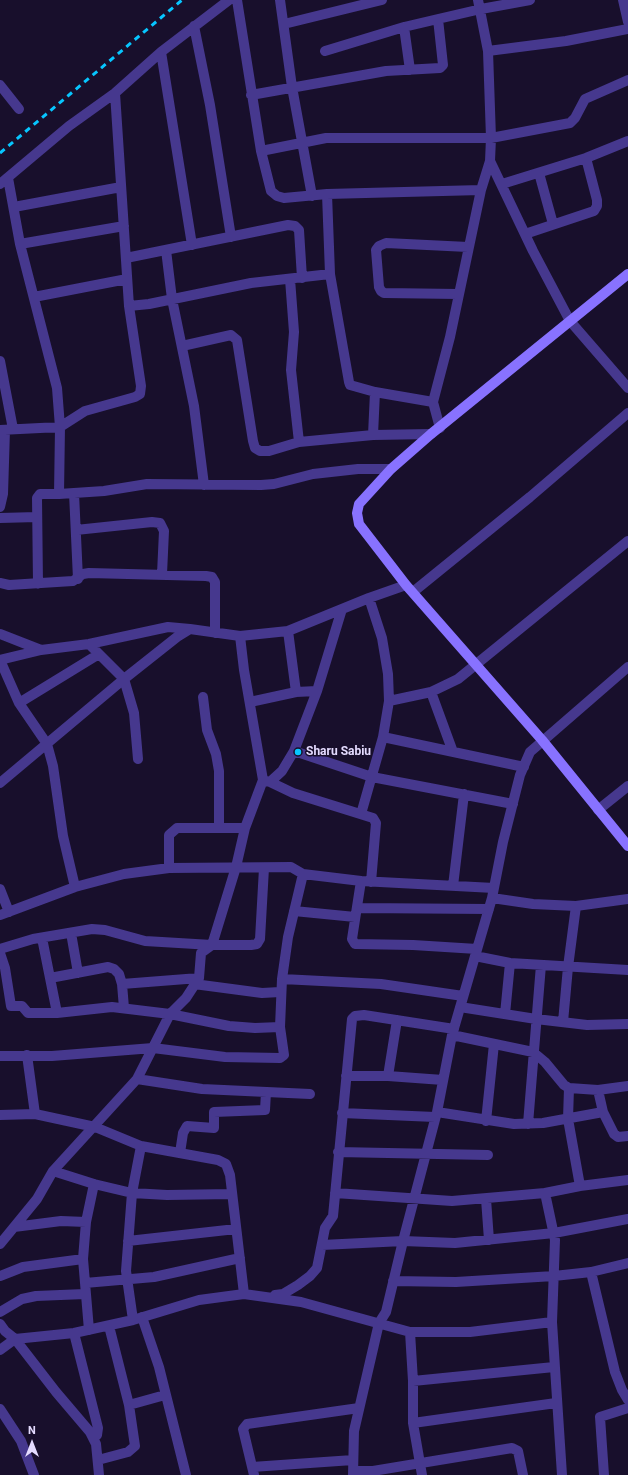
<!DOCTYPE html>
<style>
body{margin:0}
#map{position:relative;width:628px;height:1475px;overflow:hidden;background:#180f2c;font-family:Roboto,sans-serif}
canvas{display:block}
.north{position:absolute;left:12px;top:1423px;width:40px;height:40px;-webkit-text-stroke:3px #180f2c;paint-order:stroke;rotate:0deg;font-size:11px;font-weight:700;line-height:16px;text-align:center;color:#e4dbff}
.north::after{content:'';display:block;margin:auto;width:14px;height:18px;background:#e4dbff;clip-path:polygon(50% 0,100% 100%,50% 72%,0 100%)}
</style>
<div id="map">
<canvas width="628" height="1475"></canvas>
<div class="north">N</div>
</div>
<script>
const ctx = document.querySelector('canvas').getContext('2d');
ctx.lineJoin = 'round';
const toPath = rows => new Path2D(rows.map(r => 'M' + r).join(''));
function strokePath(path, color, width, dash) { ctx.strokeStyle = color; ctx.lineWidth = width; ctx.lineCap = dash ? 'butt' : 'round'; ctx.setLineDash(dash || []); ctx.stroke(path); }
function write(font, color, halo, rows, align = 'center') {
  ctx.font = font + ' Roboto,sans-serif'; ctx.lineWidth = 3; ctx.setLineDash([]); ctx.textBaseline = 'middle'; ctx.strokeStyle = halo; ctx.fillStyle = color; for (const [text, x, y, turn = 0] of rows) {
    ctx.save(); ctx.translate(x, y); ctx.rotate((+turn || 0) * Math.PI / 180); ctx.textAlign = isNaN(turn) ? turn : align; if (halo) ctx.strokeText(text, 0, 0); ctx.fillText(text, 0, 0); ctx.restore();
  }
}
const street = toPath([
 [237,0,261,151,271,191,277,196,284,198,327,194,481,190],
 [280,0,292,87,312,196],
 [478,0,488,51],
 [623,0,628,22],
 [284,24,382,0],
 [194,26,210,105,231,237],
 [404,27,410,70],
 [628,29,566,41,488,51,491,138,490,161,533,251,570,321,628,388],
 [325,51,404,27,438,19],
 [161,52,192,245],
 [0,85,19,109],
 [115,93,129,306],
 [251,95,386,71,440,68,443,65,438,19,481,9,530,0],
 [261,151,326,138,491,138,570,123,575,118,585,99,628,80],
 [539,173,553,224],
 [8,178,20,244,57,388,60,427,59,494,104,491,147,484,261,485,274,484,313,474,358,469,391,469],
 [0,184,69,126,115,93,161,52,229,0],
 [502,184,586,158,628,141],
 [327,194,330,274,349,382,350,385,375,392,433,402],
 [14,207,121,187],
 [525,234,594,211,597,206,597,200,586,158],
 [20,244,124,226],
 [166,250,172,299,194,406,204,485],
 [126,258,288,225,295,226,299,230,302,278],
 [290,279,294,332,291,370,299,442],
 [458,294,384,293,381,291,379,287,376,250,379,246,386,243,468,247],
 [34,297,127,279],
 [182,346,231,335,237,340,253,441,255,448,260,451,269,451,299,442,373,435,431,434],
 [0,361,13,429],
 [440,428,433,402,450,337,481,190,490,161],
 [0,430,60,427,85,411,135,397,140,394,141,386,129,306,149,304,251,283,330,274],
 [373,435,375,392],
 [74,493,78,579],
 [0,507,3,494,5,430],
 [0,518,37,517],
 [76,530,152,522,160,523,164,531,162,574],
 [0,583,9,585,73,581,83,574,89,573,206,576,212,577,215,582,215,633],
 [38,584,37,498,40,494,59,494],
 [413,592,530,497,628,413],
 [288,631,296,692],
 [0,634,41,650],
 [240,636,244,670,263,780,270,782,282,771,294,751,317,691,342,609],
 [89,644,124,679,134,713,138,759],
 [0,660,19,703,47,744,53,766,63,836,75,887],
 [0,660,41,650,89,644,168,627,190,629],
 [431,692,453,752],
 [203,697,207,730,216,754,219,771,219,827],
 [389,701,431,692,458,679,628,541],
 [250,702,296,692,317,691],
 [19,703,99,654],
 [383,737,524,767],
 [294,751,372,777,513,804],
 [270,782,293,793,373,818,376,823,371,882],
 [0,783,124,679,177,637,190,629,240,636,288,631,369,598,406,585],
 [598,810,628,786],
 [361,814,383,737,389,701,388,674,382,638,369,598],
 [169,868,169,835,177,828,245,828],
 [361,881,352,939,355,944,413,945,477,949],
 [453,886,464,794],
 [0,889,9,912],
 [492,898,533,904,576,906,628,899],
 [357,908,489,909],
 [294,911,355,917],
 [0,915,75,887,124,874,169,868,291,867,303,874,361,881,494,888],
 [71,933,78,973],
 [42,938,57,1013],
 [0,949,33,939,92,929,105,930,145,941,212,945,251,945,257,944,260,939,264,868],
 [0,953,5,968,11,1006,22,1006,28,1013,57,1013,112,1007,170,1014,229,1026,255,1028,280,1027],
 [475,956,510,963,628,970],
 [50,978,108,967,114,969,119,974,122,984,124,1008],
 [282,979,381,984,463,996],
 [122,984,199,978],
 [194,984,262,993,280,992],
 [460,1007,536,1019,587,1025,628,1024],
 [505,1014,510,963],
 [563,1022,568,967,576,906],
 [452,1035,533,1052,545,1062,564,1085,569,1088,598,1090,628,1086],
 [27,1055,35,1114],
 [0,1056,52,1056,153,1048,225,1057,280,1058,284,1055,280,1027,282,979,288,937,303,874],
 [346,1076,388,1076,443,1080],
 [388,1076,397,1020],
 [137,1079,202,1089,310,1094],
 [569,1088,568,1119,580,1186],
 [598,1090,603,1112,614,1134,618,1137,628,1136],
 [437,1112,514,1124,543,1123,603,1112],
 [342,1113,435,1117],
 [0,1115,35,1114,95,1127,141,1146,218,1160,226,1164,230,1175,244,1294],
 [486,1121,494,1044],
 [528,1124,541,965],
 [338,1152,488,1155],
 [180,1153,183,1133,187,1126,214,1128,214,1112,265,1110,266,1092],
 [53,1171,94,1184,132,1193,167,1195,232,1194],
 [335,1193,452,1201,545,1193,580,1186,628,1180],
 [545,1193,555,1240,552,1322,562,1475],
 [486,1199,489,1240],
 [14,1227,61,1221,86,1222],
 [128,1241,236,1229],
 [0,1244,37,1199,53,1171,137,1079,170,1014,186,998,199,978,201,953,212,945,236,867,245,828,263,780],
 [322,1245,403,1241,455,1243,554,1233,628,1219],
 [591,1272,615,1372,622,1390,628,1400],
 [0,1276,23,1267,83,1259],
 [393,1281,456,1282,554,1276,591,1272,628,1263],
 [85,1283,154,1277,240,1258],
 [275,1295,283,1294,298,1285,310,1276,317,1268,325,1228,333,1216,352,1019,355,1016,364,1015,454,1029],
 [0,1312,22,1299,36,1296,85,1294],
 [142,1317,159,1367,186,1475],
 [133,1320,126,1271,132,1193,141,1146],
 [0,1324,5,1331,15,1339,0,1350],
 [89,1330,83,1259,86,1222,94,1184],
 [410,1332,413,1381,413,1423,422,1475],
 [74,1333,98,1428,97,1435,94,1438],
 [15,1339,74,1333,133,1320,199,1300,244,1294,301,1302,410,1332,470,1332,552,1322],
 [15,1339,56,1392,90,1432,96,1444,99,1475],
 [413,1381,554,1367],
 [129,1405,165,1395],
 [0,1409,21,1441,34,1475],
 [413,1423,556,1403],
 [98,1460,128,1452,135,1446,129,1405,109,1326],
 [252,1467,353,1460],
 [353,1471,373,1471,512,1448,518,1451,523,1475],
 [254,1475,243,1429,247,1424,359,1408],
 [353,1475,354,1431,379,1323,386,1312,403,1241,437,1112,452,1035,492,898,503,842,520,775,530,752,628,667],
 [604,1475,600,1417,628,1408]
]);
const secondary = toPath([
 [628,274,431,434,391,469,359,504,357,513,359,524,406,585,542,740,628,846]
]);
const rail = toPath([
 [0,153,182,0]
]);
const markers = [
 [298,752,4,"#07c6ff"]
];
const poiNames = [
 ["Sharu Sabiu",306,752]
];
strokePath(street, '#46388e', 10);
strokePath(secondary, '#8872ff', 10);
strokePath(rail, '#07c6ff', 3, [6, 5]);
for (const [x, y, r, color] of markers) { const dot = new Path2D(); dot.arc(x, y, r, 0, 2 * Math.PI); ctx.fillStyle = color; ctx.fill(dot); strokePath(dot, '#180f2c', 1.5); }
write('bold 12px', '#e4dbff', '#180f2c', poiNames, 'left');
</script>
